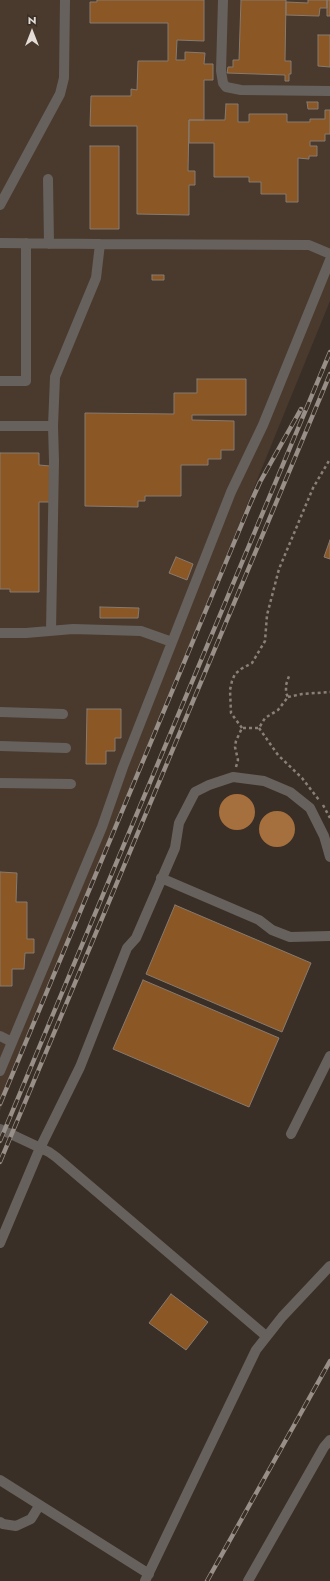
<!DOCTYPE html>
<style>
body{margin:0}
#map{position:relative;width:330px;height:1581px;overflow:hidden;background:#3a2f26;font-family:Jost,sans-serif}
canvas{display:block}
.north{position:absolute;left:12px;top:12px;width:40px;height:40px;-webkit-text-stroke:3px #3a2f26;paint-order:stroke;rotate:0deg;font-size:11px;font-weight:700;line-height:16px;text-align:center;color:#e4ddd7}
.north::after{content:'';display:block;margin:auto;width:14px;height:18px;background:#e4ddd7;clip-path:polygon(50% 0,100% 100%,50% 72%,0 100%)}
</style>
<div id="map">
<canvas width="330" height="1581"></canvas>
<div class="north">N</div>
</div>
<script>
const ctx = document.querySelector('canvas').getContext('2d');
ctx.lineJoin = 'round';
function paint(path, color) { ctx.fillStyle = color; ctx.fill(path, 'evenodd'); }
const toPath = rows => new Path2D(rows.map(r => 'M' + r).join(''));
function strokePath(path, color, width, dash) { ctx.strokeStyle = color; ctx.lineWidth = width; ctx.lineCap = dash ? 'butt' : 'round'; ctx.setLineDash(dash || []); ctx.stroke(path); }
const built = toPath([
 [0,0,330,0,330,301,0,1111]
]);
const water = toPath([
 '219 812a18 18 0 1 1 36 0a18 18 0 1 1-36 0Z',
 '259 829a18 18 0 1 1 36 0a18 18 0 1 1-36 0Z'
]);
const building = toPath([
 [97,0,204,0,204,41,177,40,176,60,185,60,185,52,205,53,204,64,213,64,213,80,204,80,204,120,189,120,188,171,195,171,195,185,189,185,189,215,137,214,137,126,90,126,91,96,131,96,131,89,137,90,138,61,168,61,168,23,90,23,90,2,97,2,97,0],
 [241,0,286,0,285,61,291,61,291,74,289,74,289,81,285,81,285,75,227,73,228,67,233,67,233,60,239,60,241,0],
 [308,0,327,0,327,8,320,8,319,16,286,15,286,2,308,3,308,0],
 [327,0,330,0,330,16,327,16,327,0],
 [318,35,330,35,330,67,318,66,318,35],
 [307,102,318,102,318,109,308,109,307,102],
 [226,104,238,104,238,122,249,122,249,114,287,114,287,122,310,122,310,119,325,119,325,110,330,110,330,134,325,134,325,141,310,141,310,146,317,146,317,156,309,156,309,159,298,158,298,202,286,202,286,194,261,194,261,182,249,182,249,177,214,177,214,143,189,143,189,120,225,120,226,104],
 [90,146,119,146,119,229,90,229,90,146],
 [152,275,164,275,164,280,152,280,152,275],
 [197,379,246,379,246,415,192,415,192,420,234,421,234,450,221,450,221,459,208,459,208,465,181,465,181,496,145,496,145,501,138,501,138,507,85,506,85,413,174,414,174,393,197,393,197,379],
 [0,453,39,453,39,465,50,466,50,502,39,502,39,592,10,592,10,589,0,589,0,453],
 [330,540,330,559,324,557,330,540],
 [176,557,193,564,187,580,169,573,176,557],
 [100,607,139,608,138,618,100,618,100,607],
 [87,709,121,709,121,738,115,738,115,751,106,751,106,764,86,764,87,709],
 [0,872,17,873,16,902,27,902,27,939,34,939,34,953,25,953,24,969,12,969,12,986,0,986,0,872],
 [175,905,311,963,282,1032,146,974,175,905],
 [143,980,279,1038,249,1107,113,1049,143,980],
 [171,1294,208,1322,186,1350,149,1323,171,1294]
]);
const path = toPath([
 [288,697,302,694,330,692],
 [242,728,231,713,230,690,232,681,235,674,241,669,252,663,265,641,267,615,279,569,313,488,330,459],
 [259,728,278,755,302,778,319,800],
 [236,767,238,760,235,747,236,741,242,728,259,728,265,718,278,710,288,697,286,693,286,685,289,676],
 [323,805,330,818]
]);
const minor = toPath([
 [223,0,221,71,223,83,226,87,241,90,330,91],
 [48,179,49,244],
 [0,205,60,94,64,78,65,0],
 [0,243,100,244,96,278,55,377,53,426,54,461,51,631],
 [100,244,309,245,330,254],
 [0,381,26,381,26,243],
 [0,426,53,426],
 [0,633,26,633,73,629,141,631,172,642],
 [0,712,63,714],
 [0,746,66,748],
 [0,783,71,784],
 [161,878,259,920,272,930,290,937,330,936],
 [0,1036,12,1042],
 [0,1071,102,827,123,767,231,492,263,425,330,260],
 [0,1129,49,1152,56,1157,266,1336],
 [291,1134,330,1056],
 [0,1243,40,1148,80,1067,127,948,136,938,175,848,179,823,195,792,209,785,233,777,264,781,290,792,310,808,324,836,330,857],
 [0,1480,149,1574],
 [0,1522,3,1524,16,1526,31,1519,39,1506],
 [145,1581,256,1350,282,1317,330,1266],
 [248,1581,324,1447,330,1440]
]);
const rail = toPath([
 [0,1104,251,502,260,482,301,409],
 [0,1141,330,352],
 [0,1162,330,374],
 [207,1581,330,1361]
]);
paint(built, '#493a2d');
paint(water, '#a6703e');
paint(building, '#8b5724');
strokePath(building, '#877a70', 1);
strokePath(path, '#898078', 2.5, [3, 3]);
strokePath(minor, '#67615d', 10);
strokePath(rail, '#988f88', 4.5);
strokePath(rail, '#3a2f26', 3, [9]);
</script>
